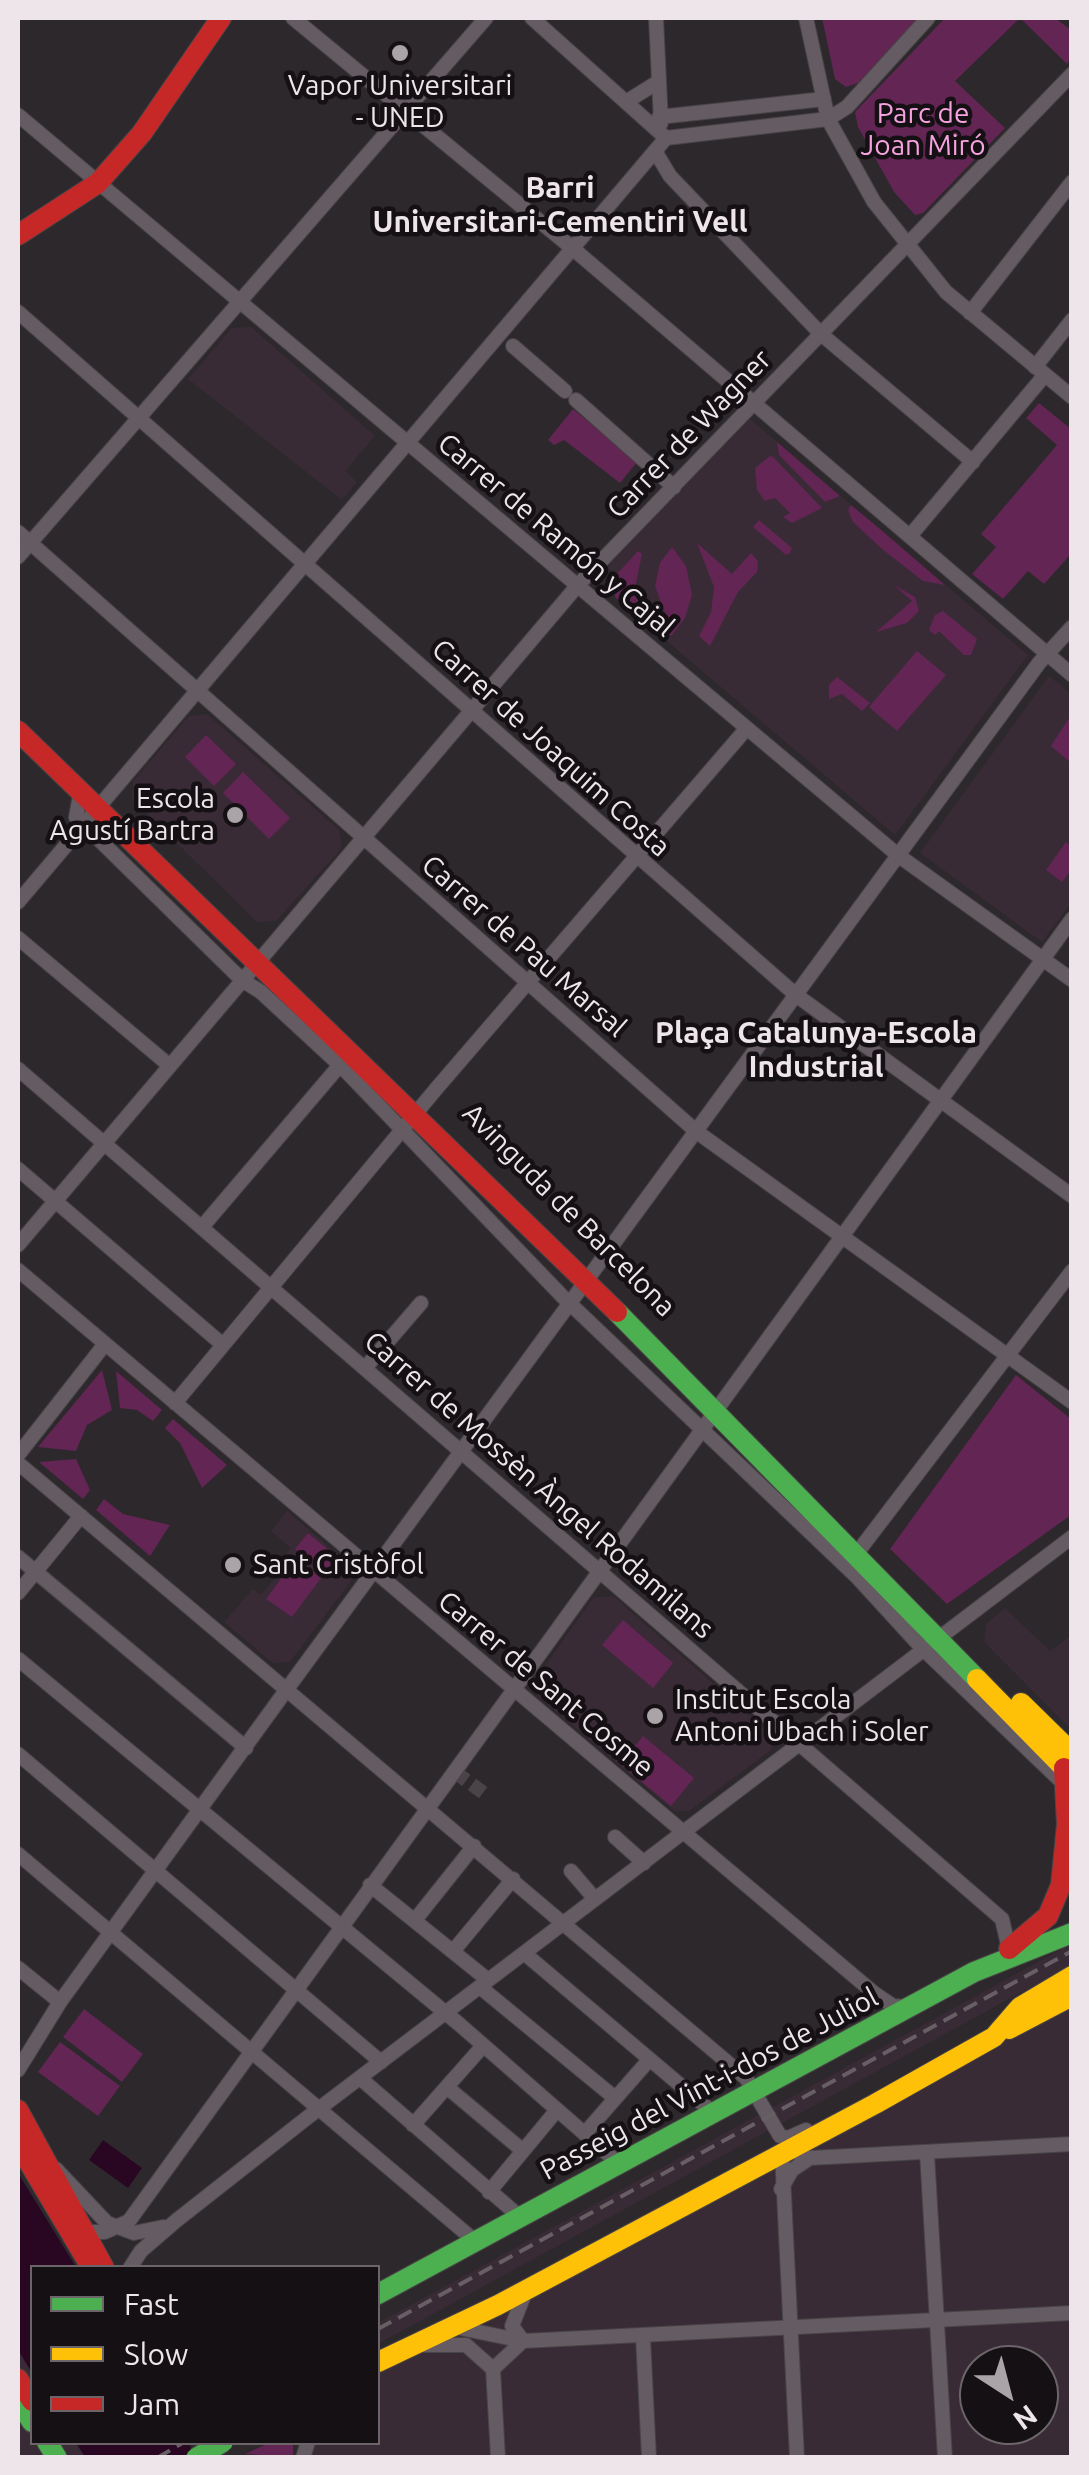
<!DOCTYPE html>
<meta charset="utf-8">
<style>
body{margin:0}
#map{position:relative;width:1089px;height:2475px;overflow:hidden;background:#2d282c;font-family:Ubuntu,sans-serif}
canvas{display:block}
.frame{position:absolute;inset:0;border:20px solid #ede5ea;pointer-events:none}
.legend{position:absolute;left:30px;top:2265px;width:350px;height:180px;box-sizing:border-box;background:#151013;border:2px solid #6b6569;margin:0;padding:12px 18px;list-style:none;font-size:30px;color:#ede5ea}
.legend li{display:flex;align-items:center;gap:20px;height:50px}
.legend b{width:50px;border:2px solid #6b6569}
.north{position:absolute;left:959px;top:2345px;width:100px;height:100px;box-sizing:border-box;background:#151013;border:2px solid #6b6569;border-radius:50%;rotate:144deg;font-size:28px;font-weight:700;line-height:40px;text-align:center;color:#ede5ea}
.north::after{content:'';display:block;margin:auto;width:35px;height:45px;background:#aaa3a8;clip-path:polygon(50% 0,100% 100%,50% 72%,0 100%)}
</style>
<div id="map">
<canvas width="1089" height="2475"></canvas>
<div class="frame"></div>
<ul class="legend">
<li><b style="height:12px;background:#4caf50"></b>Fast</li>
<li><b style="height:12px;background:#ffc107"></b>Slow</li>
<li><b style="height:12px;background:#c62828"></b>Jam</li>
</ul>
<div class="north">N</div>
</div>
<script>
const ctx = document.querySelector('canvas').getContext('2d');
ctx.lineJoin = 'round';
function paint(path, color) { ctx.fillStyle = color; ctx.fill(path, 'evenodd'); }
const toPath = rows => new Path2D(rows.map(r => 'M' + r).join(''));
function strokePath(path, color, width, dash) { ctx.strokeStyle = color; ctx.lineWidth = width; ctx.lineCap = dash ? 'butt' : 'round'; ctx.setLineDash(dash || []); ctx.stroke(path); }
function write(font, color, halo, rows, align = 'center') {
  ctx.font = font + ' Ubuntu,sans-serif'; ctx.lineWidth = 9; ctx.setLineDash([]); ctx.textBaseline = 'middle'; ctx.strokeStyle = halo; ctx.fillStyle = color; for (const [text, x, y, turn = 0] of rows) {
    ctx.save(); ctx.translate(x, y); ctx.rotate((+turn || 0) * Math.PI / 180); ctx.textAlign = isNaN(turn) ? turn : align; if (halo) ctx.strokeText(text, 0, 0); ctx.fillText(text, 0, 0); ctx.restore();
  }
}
const built = toPath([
 [251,327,375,436,345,471,357,482,342,500,188,379,232,328],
 [750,419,1028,655,895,835,615,597,616,575,607,567],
 [1049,676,1071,693,1071,903,1042,942,920,853],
 [207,714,339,830,342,848,276,921,257,922,132,799,133,781,189,716],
 [287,1511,348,1563,351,1581,290,1662,273,1663,224,1622,253,1589,261,1595,284,1567,279,1563,291,1548,271,1531],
 [613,1596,772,1735,771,1750,689,1811,674,1811,538,1696,535,1680,593,1598],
 [1005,1608,1050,1651,1071,1636,1069,1727,984,1642,986,1624],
 [1071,1944,1071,1965,378,2344,378,2323],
 [1071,1987,1071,2457,298,2458,302,2443,378,2442,378,2372],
 [979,2365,1039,2365,1039,2425,979,2425],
 [18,2268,32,2284,32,2442,160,2443,168,2457,18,2457]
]);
const green = toPath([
 [822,18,920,18,858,83,846,87,835,79],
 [945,18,1020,18,955,81,1005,128,923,213,915,215,894,192,858,127,855,112],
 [1020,18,1055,18,1071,30,1071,58,1067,64],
 [1039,403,1071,429,1071,554,1044,584,1028,571,1003,599,972,574,996,547,981,534,1057,445,1026,418],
 [573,409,637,462,620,483,564,440,554,445,548,440],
 [777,442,840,496,825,502,779,455],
 [770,456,773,457,822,508,792,523,783,517,790,513,775,498,765,501,757,490,755,468],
 [851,505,880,529,945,585,923,581,882,549,853,522,848,510],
 [759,520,792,548,790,553,786,555,753,527],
 [697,543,732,574,751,553,758,561,757,572,738,592,710,646,699,636,711,612,714,587],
 [672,547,686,566,692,595,685,618,671,636,660,626,665,613,655,586,660,563],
 [638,551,642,554,635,588,652,628,615,597,616,575],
 [894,585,915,597,919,611,907,623,876,632,912,601],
 [943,611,977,639,971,655,964,655,939,631,935,635,929,630,935,615],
 [917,651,946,675,897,731,869,707],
 [837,677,870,703,862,711,842,694,829,699,829,685],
 [1071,715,1071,763,1051,746],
 [206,735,236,764,214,786,185,757],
 [243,772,290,818,269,839,223,793],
 [1066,842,1071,847,1071,870,1062,882,1046,870],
 [102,1370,112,1410,87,1425,76,1451,38,1447],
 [116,1371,162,1410,153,1421,137,1410,120,1408],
 [1016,1375,1071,1419,1071,1515,947,1604,890,1549],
 [173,1419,227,1465,202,1488,180,1443,165,1428],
 [76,1459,90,1490,83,1499,39,1462],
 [104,1499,123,1514,170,1525,150,1556,96,1510],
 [308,1533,337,1557,324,1572,295,1549],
 [297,1557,321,1578,292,1617,266,1599],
 [623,1620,673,1663,653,1688,602,1645],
 [643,1736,694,1778,671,1806,620,1764],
 [84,2009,143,2054,122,2082,63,2037],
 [60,2042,120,2086,98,2116,38,2072],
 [269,2443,293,2443,293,2457,245,2454]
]);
const water = toPath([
 [103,2140,142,2168,128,2188,89,2160],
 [18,2173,76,2267,32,2268,32,2373,18,2350],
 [76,2443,188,2443,198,2457,85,2457]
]);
const streetTunnel = toPath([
 [455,1772,485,1794]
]);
const street = toPath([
 [293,18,571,247,1072,675],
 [532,18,666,138],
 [656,18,661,123],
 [806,18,828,119,874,202,946,292,1072,397],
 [629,100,658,82],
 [18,115,899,856,1072,980],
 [659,117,824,99],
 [666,138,828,119,847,107,928,18],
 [655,151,670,176,821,334,973,462],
 [18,312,796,995,1072,1196],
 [970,313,1072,182],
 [513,346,565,391],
 [1035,367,1072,320],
 [576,400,674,487],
 [18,532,697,1132,1072,1402],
 [910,536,1044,376],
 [18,557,486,18],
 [81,790,76,817,242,980,261,992,340,1065,563,1297,858,1578,923,1649,1063,1783],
 [18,902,666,138],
 [18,938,170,1066],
 [18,1069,1002,1919,1009,1949],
 [18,1169,223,1345],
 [202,1227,340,1065],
 [18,1245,578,585,1072,74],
 [18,1270,874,1993,893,2006,908,2007],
 [365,1368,421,1303],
 [175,1403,436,1089,747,728],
 [18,1455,105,1344],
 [18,1463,746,2078,780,2136,788,2138,806,2130],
 [857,1553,1072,1271],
 [18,1557,246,1748],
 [18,1593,81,1516],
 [18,1659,459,2024,617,2162],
 [18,1754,381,2062],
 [615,1837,644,1863],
 [18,1854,475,2241],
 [571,1871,595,1899],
 [370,1885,488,1980],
 [415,1920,474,1846],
 [454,1950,513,1879],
 [524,1953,711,2111],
 [18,1968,60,2002],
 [480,1987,615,2098],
 [18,2070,60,2002,287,1689,1039,663,1072,627],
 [360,2078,520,2217],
 [448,2088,522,2150],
 [413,2125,482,2047],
 [585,2133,649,2060],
 [789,2150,810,2158,1072,2144],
 [927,2153,945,2458],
 [782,2154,797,2458],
 [56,2169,107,2223,134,2233,163,2227],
 [781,2189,792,2170,810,2158],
 [489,2192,557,2110],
 [80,2232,105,2232,129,2221,1072,919],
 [130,2268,141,2251,177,2220,308,2117,1072,1537],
 [450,2326,523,2341,1072,2313],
 [643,2337,649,2458],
 [523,2341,512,2326,525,2293],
 [421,2345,466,2345,493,2369],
 [303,2458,308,2442],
 [498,2458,493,2369,523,2341]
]);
const fast = toPath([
 [617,1312,977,1679],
 [378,2294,974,1972,1072,1933],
 [18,2400,32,2422],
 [47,2442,57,2458]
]);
const slow = toPath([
 [977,1679,1072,1776],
 [1021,1703,1072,1753],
 [1009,2029,1072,1996],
 [378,2362,498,2305,875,2104,994,2037,1020,2007,1072,1976]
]);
const jam = toPath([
 [18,235,98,183,142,133,221,18],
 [18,731,617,1312],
 [1009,1949,1048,1916,1061,1885,1067,1824,1064,1768],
 [18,2110,104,2268],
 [18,2144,88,2262],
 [18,2379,32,2401]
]);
const rail = toPath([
 [378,2329,1072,1951],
 [157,2458,184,2442]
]);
const fastBridge = toPath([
 [196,2458,223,2442]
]);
const markers = [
 [400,53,10,"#aaa3a8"],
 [235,815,10,"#aaa3a8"],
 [233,1565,10,"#aaa3a8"],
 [655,1716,10,"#aaa3a8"]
];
const poiNames = [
 ["Vapor Universitari",400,86,"center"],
 ["- UNED",400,118,"center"],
 ["Escola",215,799,"right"],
 ["Agustí Bartra",215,831,"right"],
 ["Sant Cristòfol",253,1565],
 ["Institut Escola",675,1700],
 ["Antoni Ubach i Soler",675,1732]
];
const parkNames = [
 ["Parc de",923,114],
 ["Joan Miró",923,146]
];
const streetNames = [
 ["Carrer de Wagner",689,434,-46],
 ["Carrer de Ramón y Cajal",556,535,40],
 ["Carrer de Joaquim Costa",551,748,42],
 ["Carrer de Pau Marsal",524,946,41],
 ["Avinguda de Barcelona",569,1210,45],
 ["Carrer de Mossèn Àngel Rodamilans",539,1485,41],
 ["Carrer de Sant Cosme",546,1684,40],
 ["Passeig del Vint-i-dos de Juliol",709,2084,-28]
];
const neighbourhoodNames = [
 ["Barri",560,188],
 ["Universitari-Cementiri Vell",560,222],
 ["Plaça Catalunya-Escola",816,1033],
 ["Industrial",816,1067]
];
paint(built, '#392b35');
paint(green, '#622554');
paint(water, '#290722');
strokePath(streetTunnel, '#4a4448', 14, [14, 7]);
strokePath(street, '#474346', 16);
strokePath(fast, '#474346', 22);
strokePath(slow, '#474346', 22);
strokePath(jam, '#474346', 22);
strokePath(street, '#655b62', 14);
strokePath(fast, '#4caf50', 20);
strokePath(slow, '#ffc107', 20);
strokePath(jam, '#c62828', 20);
strokePath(rail, '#675f64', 4, [15, 8]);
strokePath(fastBridge, '#474346', 22, []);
strokePath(fastBridge, '#4caf50', 20);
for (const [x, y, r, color] of markers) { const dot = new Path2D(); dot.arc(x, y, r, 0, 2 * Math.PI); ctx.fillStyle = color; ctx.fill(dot); strokePath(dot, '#151013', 4); }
write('28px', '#ede5ea', '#151013', poiNames, 'left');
write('28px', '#f6a2de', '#151013', parkNames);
write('28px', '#ede5ea', '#151013', streetNames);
write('bold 30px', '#ede5ea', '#151013', neighbourhoodNames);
</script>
